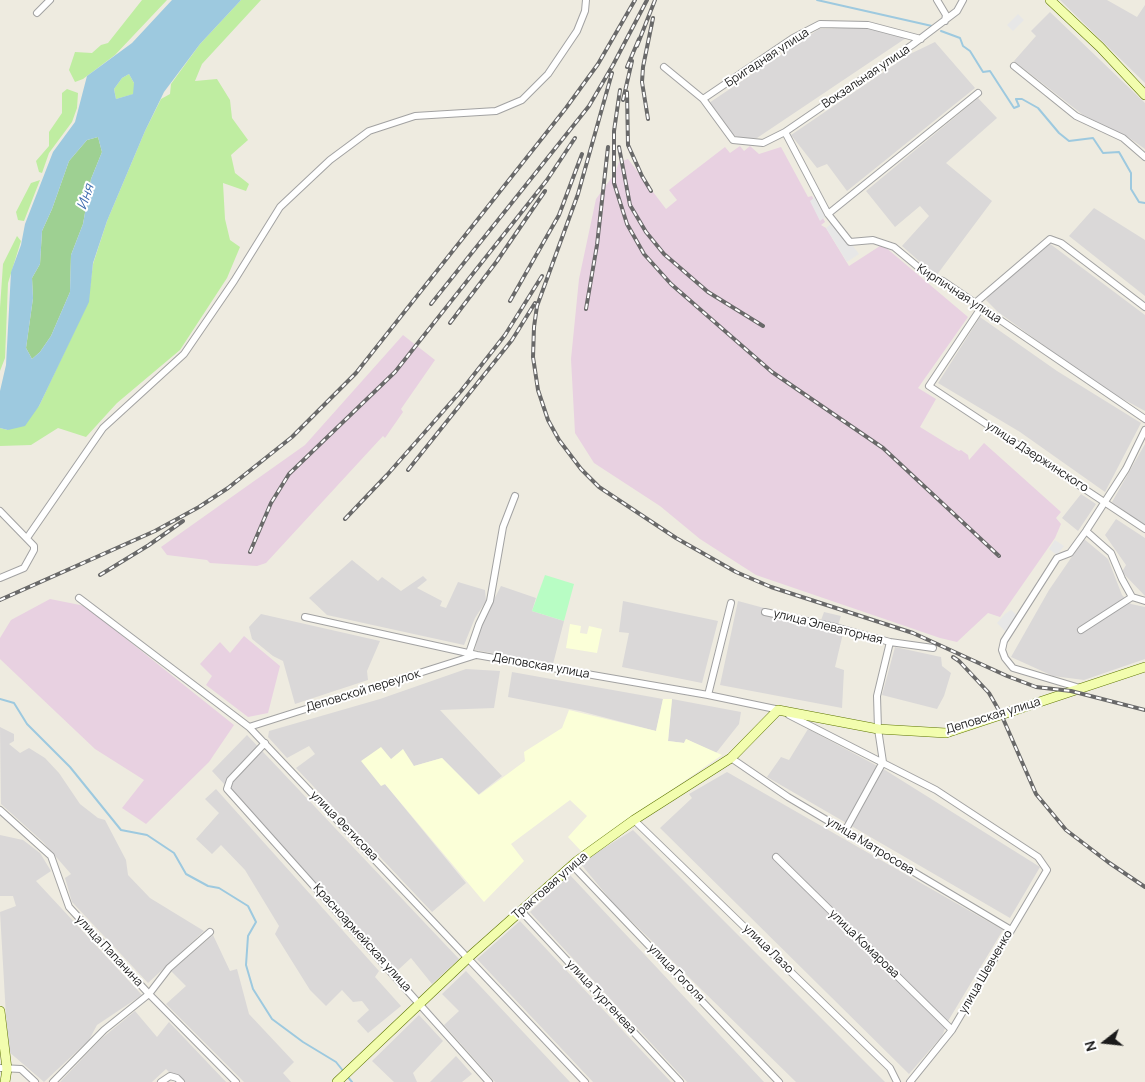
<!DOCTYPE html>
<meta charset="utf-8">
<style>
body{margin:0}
#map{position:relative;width:1145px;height:1082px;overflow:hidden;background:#eeebe0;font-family:Manrope,sans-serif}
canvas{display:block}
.north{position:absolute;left:1080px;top:1017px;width:50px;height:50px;-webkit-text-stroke:4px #fff;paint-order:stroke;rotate:254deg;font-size:14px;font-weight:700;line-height:20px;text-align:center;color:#1b1b1b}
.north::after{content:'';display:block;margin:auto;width:18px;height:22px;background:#1b1b1b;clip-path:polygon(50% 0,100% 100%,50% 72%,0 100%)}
</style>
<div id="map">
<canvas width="1145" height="1082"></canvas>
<div class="north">N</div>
</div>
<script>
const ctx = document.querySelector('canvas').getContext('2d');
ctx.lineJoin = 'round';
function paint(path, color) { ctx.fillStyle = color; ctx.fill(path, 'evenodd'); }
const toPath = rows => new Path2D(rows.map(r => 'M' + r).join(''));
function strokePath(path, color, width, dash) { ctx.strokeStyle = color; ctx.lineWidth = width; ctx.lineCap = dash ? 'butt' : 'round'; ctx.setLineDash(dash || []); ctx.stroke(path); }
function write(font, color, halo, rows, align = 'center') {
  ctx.font = font + ' Manrope,sans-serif'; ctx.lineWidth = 4; ctx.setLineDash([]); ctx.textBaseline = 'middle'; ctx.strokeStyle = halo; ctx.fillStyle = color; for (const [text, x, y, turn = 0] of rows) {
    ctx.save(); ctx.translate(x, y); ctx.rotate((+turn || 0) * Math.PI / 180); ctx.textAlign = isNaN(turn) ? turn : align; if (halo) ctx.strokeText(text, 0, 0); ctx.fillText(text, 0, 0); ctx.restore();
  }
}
const residential = toPath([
 [1060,0,1107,0,1137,17,1145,5,1145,83],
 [1050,12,1145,103,1145,149,1128,137,1083,115,1014,61,1036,36,1031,31],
 [867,27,906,38,757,138,743,139,733,135,709,103,819,29],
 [935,42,975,88,847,191,827,164,817,168,791,135,910,54],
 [978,98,997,118,946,163,992,201,936,276,902,246,929,216,920,206,895,227,866,191],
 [1094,208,1145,240,1145,296,1069,236],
 [1049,243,1145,315,1145,411,1108,391,1050,350,998,312,986,300,992,292],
 [980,317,1057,371,1141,423,1105,492,1020,432,938,383],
 [1145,444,1145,526,1112,502],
 [1081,494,1096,504,1078,531,1062,518],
 [1116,519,1145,538,1145,596,1122,572,1126,565,1105,535],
 [1084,539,1108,559,1122,595,1131,604,1145,607,1145,659,1084,680,1053,676,1011,657,1049,590],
 [352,560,378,581,382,577,401,591,423,576,427,580,417,588,442,601,440,606,446,608,458,582,485,590,486,601,475,618,464,645,327,615,309,598],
 [501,586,536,598,532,611,564,621,553,664,475,650,480,626],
 [623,601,718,621,702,683,622,667,629,633,619,632],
 [738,601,820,623,824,612,841,616,838,625,844,629,835,667,844,670,842,708,720,685],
 [261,614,380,641,367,671,368,680,295,704,283,661,273,656,252,639,249,627],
 [895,647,941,657,942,666,951,673,944,696,937,709,882,695],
 [466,669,500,671,494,708,440,710,502,776,478,795,442,758,414,766,381,786,385,784,466,883,432,912,296,768,315,754,309,746,287,758,268,737,269,731,380,699],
 [512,672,663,699,656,731,580,711,508,697],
 [672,699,741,712,739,724,716,753,686,739,684,743,668,741],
 [0,727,14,734,14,741,9,744,20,753,29,748,45,758,59,773,80,804,98,818,105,820,126,860,128,875,150,898,204,931,148,983,72,902,65,878,71,874,43,842,1,804],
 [808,729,885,770,1040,867,1010,918,767,777,781,757,789,760],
 [247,735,459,959,432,984,411,958,397,971,212,771],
 [727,772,1003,930,948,1021,942,1036,909,1074,660,828,692,798,689,794],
 [216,789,379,971,375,977,401,1006,368,1033,357,1021,369,1010,362,1001,353,1002,342,990,326,1006,310,990,275,934,279,926,245,870,221,845,212,854,196,839,219,813,205,799],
 [633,830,885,1082,796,1082,614,904,580,863],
 [0,835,23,840,40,853,51,871,36,881,142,995,97,1025,89,1040,44,1082,8,1051,0,912,16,906,13,896,0,896],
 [570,875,764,1082,687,1082,530,912],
 [520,921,671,1082,593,1082,477,959],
 [213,935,230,971,237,969,249,1014,294,1062,283,1073,291,1082,244,1082,166,1004,186,986,171,971],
 [466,971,570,1082,495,1082,444,1025,459,1011,442,994],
 [135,1011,157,1037,169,1022,226,1082,179,1082,166,1069,152,1082,60,1082,101,1039],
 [419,1015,443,1041,413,1073,417,1082,394,1082,372,1061],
 [456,1056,472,1074,462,1082,430,1082]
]);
const industrial = toPath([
 [740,146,744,151,750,146,759,154,781,147,808,197,812,196,825,222,821,225,826,228,849,266,880,246,884,246,968,317,918,388,936,399,920,427,959,451,961,450,968,455,969,460,984,443,1061,512,1056,518,1061,524,1055,538,1000,617,988,613,957,642,940,638,756,575,700,539,660,506,594,463,575,433,571,359,579,279,596,199,615,173,619,162,628,159,666,209,677,200,669,190,725,147,730,153],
 [403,335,435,360,401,409,403,412,385,438,383,436,266,563,257,566,210,563,207,560,167,555,161,547,305,445],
 [50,599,85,606,234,725,209,762,146,824,122,808,144,780,95,749,0,659,0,638,11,620],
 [244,636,280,666,268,713,248,717,206,685,212,676,200,664,220,642,230,653]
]);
const education = toPath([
 [570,624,581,626,580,633,587,634,589,626,602,629,597,653,566,648],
 [663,699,672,699,668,741,684,743,686,739,722,755,582,852,568,837,587,816,570,800,511,844,524,861,484,902,385,784,381,786,361,761,381,747,391,759,403,749,414,766,442,758,479,795,525,761,524,752,562,728,569,710,656,731]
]);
const grass = toPath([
 [142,0,167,0,115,55,83,79,75,82,69,70,75,52,92,53,101,45,108,43],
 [241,0,261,0,202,64,195,81,217,79,230,100,232,118,248,140,231,155,235,173,249,184,246,191,223,183,225,219,230,240,240,247,227,278,180,350,117,403,86,437,58,428,31,445,0,446,0,428,8,430,39,406,88,302,93,264,107,221,145,131,161,99,170,94,171,84,200,44],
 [129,74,134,83,134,94,116,99,114,89,122,78],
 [67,89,78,93,77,108,72,122,49,153,42,173,39,172,36,161,49,146,49,132,62,113,62,93],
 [40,180,24,221,18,220,16,212,31,183],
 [17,236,21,241,8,283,5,358,0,371,0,308,3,264]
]);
const forest = toPath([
 [98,137,102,152,91,179,83,224,71,255,70,292,51,336,40,352,32,359,26,348,33,298,32,278,40,264,42,231,52,209,69,161,87,140]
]);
const park = toPath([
 [545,575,574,584,564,621,532,611]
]);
const parking = toPath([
 [1018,14,1024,20,1013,31,1007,25],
 [815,197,825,217,820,221,810,201],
 [831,224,849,246,853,246,859,254,847,262,826,228],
 [1055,540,1064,546,1057,555,1049,549],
 [1011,610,1018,616,1007,633,997,623,1005,614]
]);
const water = toPath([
 [172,0,241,0,200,44,164,92,145,131,107,221,93,263,89,302,39,406,25,426,8,430,0,428,0,391,6,365,11,272,21,245,25,224,53,152,75,122,87,76,132,43],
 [129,74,134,83,133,94,116,99,114,89,122,78],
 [98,137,102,152,91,179,83,224,71,255,70,292,51,336,40,352,32,359,26,348,33,298,32,278,40,264,42,231,52,209,69,161,87,140]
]);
const stream = toPath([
 [817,0,932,26],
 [941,31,960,38,963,46,970,51,983,72,990,71,1014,108,1019,106,1016,99,1022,99,1038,108,1059,133,1069,141,1093,138,1103,153,1119,152,1131,173,1131,189,1139,202,1145,203],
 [0,699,14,703,27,724,70,767,121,830,147,835,174,853,186,874,208,886,219,888,248,906,256,922,248,936,246,965,253,989,272,1019,303,1042,336,1062,344,1072],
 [347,1076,352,1082]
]);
const street = toPath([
 [937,0,946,15,945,21],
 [37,13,50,0],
 [1014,66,1076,116,1123,138,1145,157],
 [664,67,703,99,733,140,763,143,785,132,912,45,957,11,963,0],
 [703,99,793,38,820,24,868,25,921,39],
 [785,132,828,214,850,242,873,240,894,247,929,276,943,281,1145,419],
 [828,214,978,93],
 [974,304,1050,239,1061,243,1145,307],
 [981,308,929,386,1145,529],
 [0,511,34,546,34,550,24,568,0,578],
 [1086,531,1111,553,1122,579,1132,597,1145,601],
 [27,538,103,428,184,354,234,281,280,207,330,160,369,131,415,116,496,111,522,100,548,74,577,31,585,11,586,0],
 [79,598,249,727,585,1082],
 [765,612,835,627,890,642],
 [305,617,477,655,708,695,780,710],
 [1081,630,1132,597],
 [469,653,479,624,490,601,503,527,515,496],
 [1080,688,1013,668,1005,658,1002,650,1004,641,1057,558,1070,553,1086,531,1126,469,1145,430],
 [708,695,731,603],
 [789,715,936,790,1038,857,1047,870,952,1030,910,1082],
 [249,727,476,655],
 [265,743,230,780,227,789,489,1082],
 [731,758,788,797,1011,930],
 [0,810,51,856,69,907,149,994,236,1082],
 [634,820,890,1068,897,1082],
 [845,831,883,762,878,729,877,696,890,642,933,648],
 [776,857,952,1030],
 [572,865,779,1082],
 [521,911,680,1082],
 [0,1068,21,1069,35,1082],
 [53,1082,104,1030,149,994,169,968,210,932],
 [161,1082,170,1076,177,1078,181,1082]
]);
const secondary = toPath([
 [1050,0,1100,47,1145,95],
 [0,1011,7,1069,5,1082],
 [337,1082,469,957,577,861,634,820,731,758,778,710,878,729,946,733,1145,667]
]);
const rail = toPath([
 [637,46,655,0],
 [627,67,639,39],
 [612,73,578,194,537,306,534,327,533,357,538,390,548,420,559,440,581,469,599,487,676,538,736,572,771,587,913,633,1007,676,1036,687,1071,691,1145,710],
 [620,90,614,131,614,183,627,224,644,254,671,284,772,372,883,448,999,556],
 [627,92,628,145,642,176,651,191],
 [623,100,632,61],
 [648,119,642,82,643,67,653,18],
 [619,147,630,205,646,232,664,254,708,292,763,326],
 [510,301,559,215,582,154],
 [431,304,589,106,613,65,647,0],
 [586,309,597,245,608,147],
 [450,323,497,261,545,191],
 [408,470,512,340,535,303],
 [345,519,387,475,461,391,505,335,542,276],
 [250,552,271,503,289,474,395,372,547,180,575,138],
 [100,575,149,545,183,521],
 [0,600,155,531,199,507,228,488,292,437,356,373,566,108,598,64,635,0],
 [953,657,959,661,989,693,1001,714,1036,794,1066,830,1108,862,1145,887]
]);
const streetNames = [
 ["Бригадная улица",767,58,-33],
 ["Вокзальная улица",866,77,-34],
 ["Кирпичная улица",959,294,33],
 ["улица Дзержинского",1037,457,33],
 ["улица Элеваторная",828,627,14],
 ["Деповская улица",541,666,10],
 ["Деповской переулок",363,691,-17],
 ["Деповская улица",993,716,-17],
 ["улица Фетисова",344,826,46],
 ["улица Матросова",870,846,31],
 ["Трактовая улица",550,886,-41],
 ["Красноармейская улица",362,938,48],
 ["улица Комарова",864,944,44],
 ["улица Лазо",768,949,44],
 ["улица Папанина",109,951,47],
 ["улица Шевченко",986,972,-60],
 ["улица Гоголя",676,973,46],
 ["улица Тургенева",601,997,47]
];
const waterNames = [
 ["Иня",86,197,-71]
];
paint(residential, '#dad8d8');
paint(industrial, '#e8d1e1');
paint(education, '#fbffd8');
paint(grass, '#bfeda1');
paint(forest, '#9ed092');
paint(park, '#b8fdc4');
paint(parking, '#e7e7e7');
paint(water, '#9dc9df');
strokePath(stream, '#9dc9df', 2);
strokePath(street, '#a2a2a2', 8);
strokePath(secondary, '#5d7500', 10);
strokePath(street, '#fff', 6);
strokePath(secondary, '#f2fdae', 9);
strokePath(rail, '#696969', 4);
strokePath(rail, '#fff', 2, [5.5]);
write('12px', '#1b1b1b', '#fff', streetNames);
write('italic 14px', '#426eb0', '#fff', waterNames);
</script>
